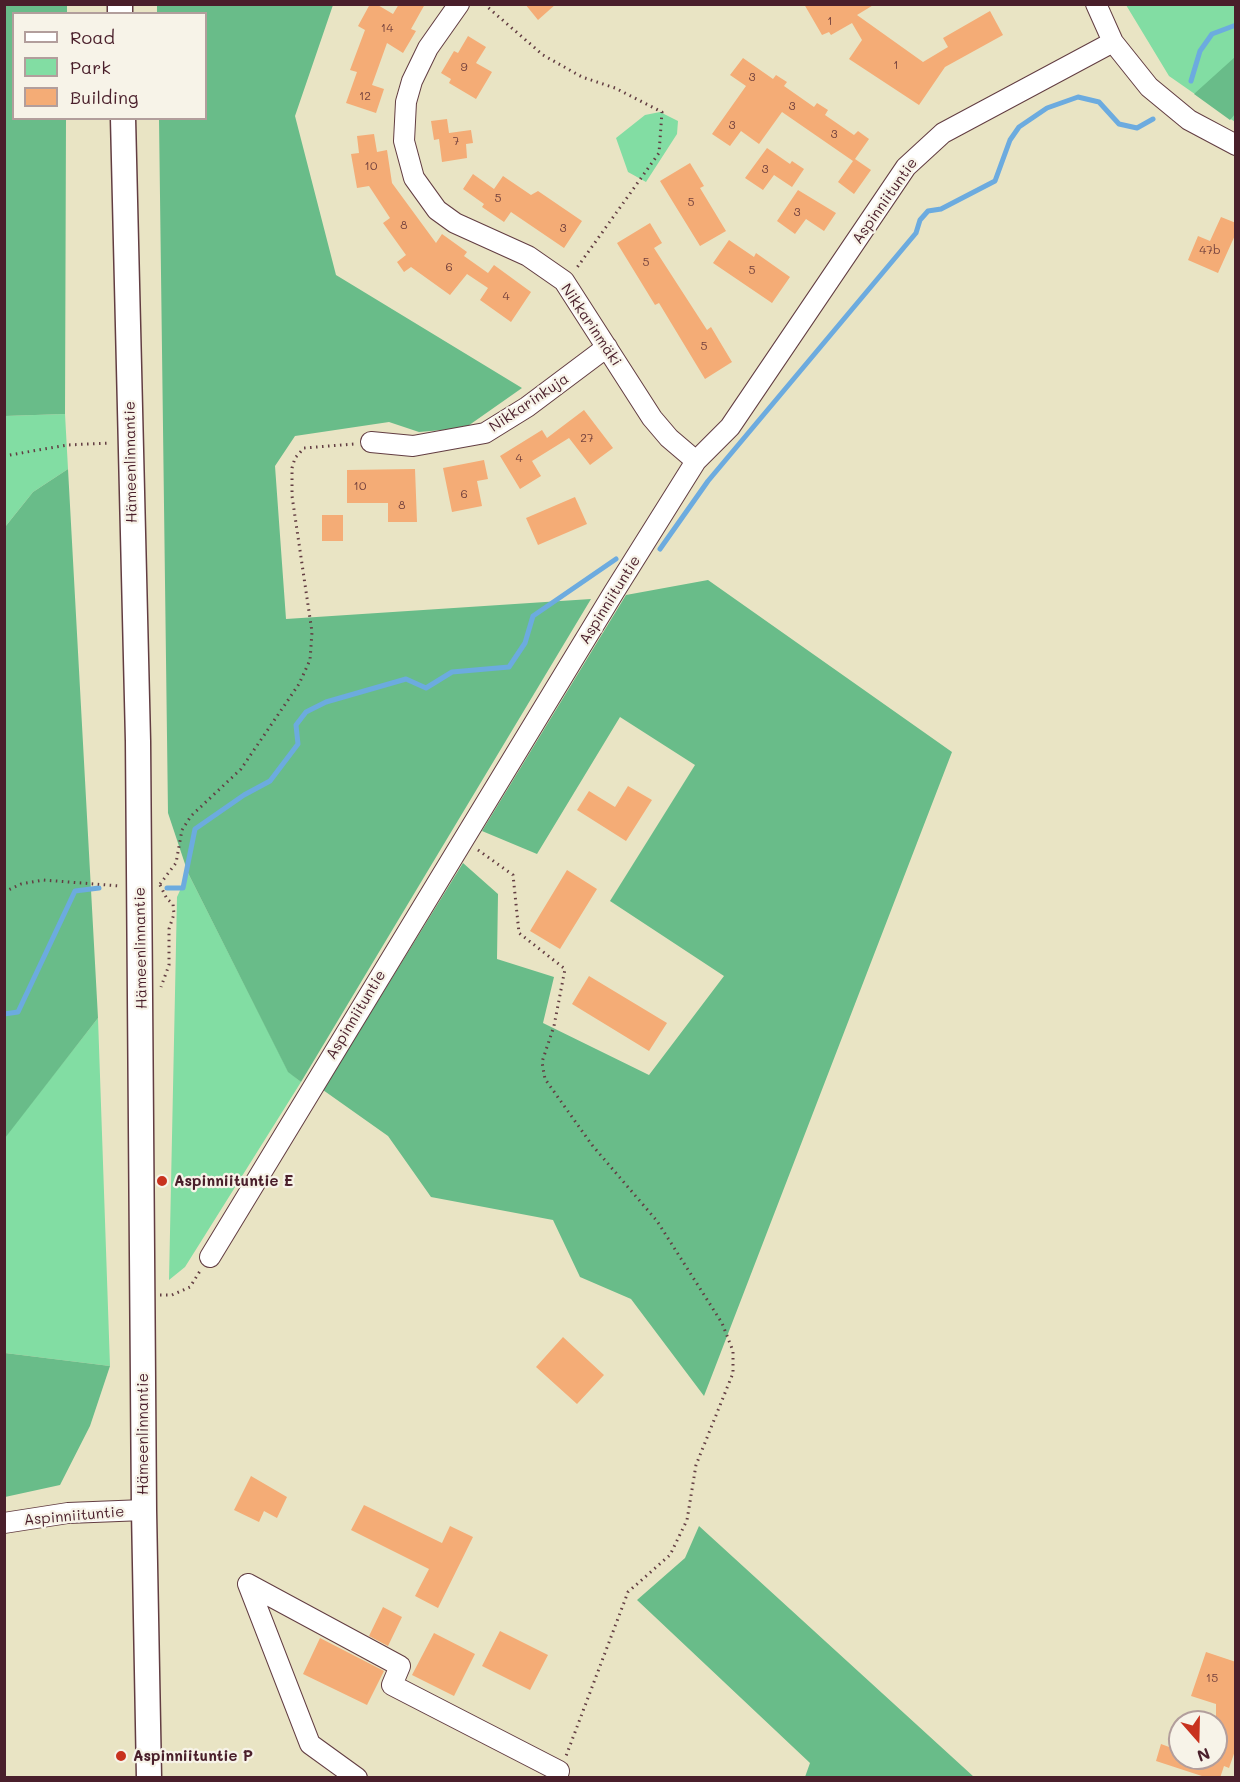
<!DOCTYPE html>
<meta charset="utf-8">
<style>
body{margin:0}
#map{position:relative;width:1240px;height:1782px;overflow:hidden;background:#e9e4c4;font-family:Mali,sans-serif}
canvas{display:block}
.frame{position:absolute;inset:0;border:6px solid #4a1f2b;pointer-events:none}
.legend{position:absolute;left:12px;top:12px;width:195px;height:108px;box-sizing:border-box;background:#f7f3e8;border:2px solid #b29e9c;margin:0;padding:8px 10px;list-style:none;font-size:18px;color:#4a1f2b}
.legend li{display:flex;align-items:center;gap:12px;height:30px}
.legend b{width:30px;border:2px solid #b29e9c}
.north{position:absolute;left:1168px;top:1710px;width:60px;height:60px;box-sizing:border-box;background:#f7f3e8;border:2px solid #b29e9c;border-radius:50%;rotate:160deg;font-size:16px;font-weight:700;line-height:24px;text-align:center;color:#4a1f2b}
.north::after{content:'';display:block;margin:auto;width:21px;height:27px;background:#c8321e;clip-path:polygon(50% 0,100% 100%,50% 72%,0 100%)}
</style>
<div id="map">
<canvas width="1240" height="1782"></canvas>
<div class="frame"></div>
<ul class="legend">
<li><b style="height:8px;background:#fff"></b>Road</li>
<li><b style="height:16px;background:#82dda3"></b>Park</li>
<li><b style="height:16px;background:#f4ac76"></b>Building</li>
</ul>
<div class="north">N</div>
</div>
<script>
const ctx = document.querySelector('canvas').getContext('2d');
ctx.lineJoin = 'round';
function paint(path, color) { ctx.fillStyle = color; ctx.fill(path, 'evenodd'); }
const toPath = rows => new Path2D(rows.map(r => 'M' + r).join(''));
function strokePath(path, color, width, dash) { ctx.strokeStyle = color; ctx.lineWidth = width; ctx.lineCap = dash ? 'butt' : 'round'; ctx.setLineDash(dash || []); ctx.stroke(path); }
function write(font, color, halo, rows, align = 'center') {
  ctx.font = font + ' Mali,sans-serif'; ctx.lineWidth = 4.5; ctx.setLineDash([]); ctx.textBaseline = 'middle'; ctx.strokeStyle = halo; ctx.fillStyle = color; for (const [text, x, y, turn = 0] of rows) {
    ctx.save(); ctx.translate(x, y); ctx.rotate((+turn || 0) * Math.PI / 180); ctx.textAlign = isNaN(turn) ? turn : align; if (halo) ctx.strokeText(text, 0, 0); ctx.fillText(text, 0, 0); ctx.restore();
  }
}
const green = toPath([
 [1126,5,1235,5,1235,122,1169,76],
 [660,112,678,121,677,134,646,182,628,172,616,138,645,115],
 [65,414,68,469,33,492,5,527,5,416],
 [188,873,288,1071,301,1082,185,1267,169,1280,177,897],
 [98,1018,110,1366,5,1353,4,1138]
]);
const forest = toPath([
 [5,4,67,5,67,13,14,14,14,118,66,119,65,414,5,416],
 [157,5,333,5,295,116,336,275,522,388,465,428,419,432,389,422,295,436,275,466,286,619,591,599,301,1082,288,1072,188,873,168,813,159,119,206,118,206,14,157,13],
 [1235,57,1235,114,1230,120,1194,94],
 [68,469,98,1018,5,1138,5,527,33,492],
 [708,580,952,752,704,1396,631,1299,580,1277,553,1220,431,1197,388,1136,323,1090,463,863,498,894,497,959,554,977,543,1023,649,1075,724,976,610,901,695,765,620,717,537,854,482,831,626,595],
 [5,1353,110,1366,90,1426,60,1485,5,1497],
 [699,1526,974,1777,805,1777,810,1763,637,1600,685,1558]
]);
const stream = toPath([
 [1191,81,1200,51,1212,34,1236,25],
 [660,549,708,481,916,233,920,220,928,211,941,209,995,181,1010,140,1019,127,1047,108,1078,97,1099,102,1119,124,1137,128,1153,119],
 [167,888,183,888,195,829,244,795,270,781,298,744,296,725,306,712,326,702,406,679,426,688,452,672,509,667,525,643,533,616,616,559],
 [4,1014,18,1012,75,891,99,888]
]);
const building = toPath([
 [370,4,376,4,393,14,399,4,425,4,411,29,416,31,403,53,387,43,372,85,384,89,376,113,346,103,357,72,350,70,365,30,358,26],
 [525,4,556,4,538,20],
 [804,4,875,4,857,15,923,62,948,47,943,38,990,11,1003,35,945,67,919,105,849,59,862,40,852,23,831,35,829,32,822,35],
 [468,36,486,47,476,63,492,72,476,99,449,83,451,79,441,73,454,51,458,53],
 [743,58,773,79,776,75,787,82,784,86,814,107,817,103,828,110,825,115,854,135,858,131,869,139,855,159,871,170,854,194,838,182,853,161,782,112,759,144,741,131,730,146,712,134,746,86,730,75],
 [447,119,449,133,471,130,473,143,466,144,467,158,442,162,439,139,434,140,431,121],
 [374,134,377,152,387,150,392,183,436,243,442,234,467,252,464,256,488,273,494,265,531,292,511,322,480,300,488,288,467,274,450,295,411,267,404,272,397,262,406,255,383,223,390,218,369,186,357,188,351,154,359,153,357,136],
 [767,148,790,164,792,161,804,169,792,187,774,175,763,190,745,178],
 [690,163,704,186,700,188,726,231,700,246,660,181],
 [473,174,494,189,503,176,531,195,538,191,582,221,564,248,511,212,504,222,482,207,484,204,463,189],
 [798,190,836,213,824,231,806,219,795,234,777,221],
 [1221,217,1236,223,1236,233,1218,273,1188,260,1198,236,1210,241],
 [650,223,662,243,654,248,707,330,711,327,732,362,705,379,659,303,655,305,617,243],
 [729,240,754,257,756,253,790,277,772,303,713,263],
 [584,410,613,448,590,465,569,438,532,461,541,476,520,489,500,456,542,430,547,438],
 [484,460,488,479,477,481,482,506,452,512,443,468],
 [415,469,417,522,388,522,388,503,347,503,347,470],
 [575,497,587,524,538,545,526,518],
 [322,515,343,515,343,541,322,541],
 [628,786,652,800,626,841,577,810,589,791,615,807],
 [567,870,597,889,560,949,530,931],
 [589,976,667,1023,649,1051,572,1004],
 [563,1337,604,1375,577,1404,536,1367],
 [251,1476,287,1497,277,1518,264,1511,259,1522,234,1510],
 [364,1505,442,1543,450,1526,473,1537,438,1608,415,1596,429,1569,351,1530],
 [383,1607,402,1617,388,1646,369,1636],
 [500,1631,548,1655,530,1690,482,1666],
 [434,1633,475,1654,454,1696,412,1675],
 [320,1638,384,1671,367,1705,303,1674],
 [1206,1652,1236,1662,1236,1748,1229,1768,1224,1766,1220,1778,1208,1778,1156,1761,1161,1744,1180,1751,1180,1758,1216,1758,1216,1704,1191,1696]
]);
const path = toPath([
 [484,4,543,55,582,77,615,88,662,112,659,153,576,269],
 [4,456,67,445,111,443],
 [478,850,513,875,519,933,565,969,554,1026,542,1062,545,1079,592,1145,657,1221,722,1323,733,1351,733,1373,696,1465,687,1520,670,1555,628,1592,566,1756],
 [160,884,176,863,182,830,191,816,241,769,299,684,310,660,312,632,292,496,292,468,295,458,304,448,354,444],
 [160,885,167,899,173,904,174,914,169,929,169,965,161,987],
 [4,892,21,884,43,880,120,886],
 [160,1295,172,1295,190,1287,200,1271]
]);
const minor = toPath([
 [459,4,428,48,412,81,406,102,404,141,414,178,437,210,455,223,528,256,564,281,652,418,669,438,696,461],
 [1096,4,1113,42,1149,87,1189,120,1236,145],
 [371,442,413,446,485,433,527,407,607,347],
 [210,1257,614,592,696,461,730,427,906,167,943,133,1113,42],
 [4,1523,68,1513,144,1510],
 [248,1584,400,1666,392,1685,559,1771,557,1778],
 [248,1584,310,1744,357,1778]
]);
const major = toPath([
 [120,4,120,14],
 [123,118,138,741,144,1510,149,1778]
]);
const markers = [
 [162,1181,6,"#c8321e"],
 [121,1756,6,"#c8321e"]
];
const numberNames = [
 ["1",830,21],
 ["14",387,28],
 ["1",896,65],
 ["9",464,67],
 ["3",752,77],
 ["12",365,96],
 ["3",792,106],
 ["3",732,125],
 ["3",834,134],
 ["7",456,141],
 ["10",371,166],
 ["3",765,169],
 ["5",498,198],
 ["5",691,202],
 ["3",797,212],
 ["8",404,225],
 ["3",563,228],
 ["47b",1210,250],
 ["5",646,262],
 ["6",449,267],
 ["5",752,270],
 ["4",506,296],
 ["5",704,346],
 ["27",587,438],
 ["4",519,458],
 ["10",360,486],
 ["6",464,494],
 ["8",402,505],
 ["15",1212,1678]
];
const streetNames = [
 ["Aspinniituntie",885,201,-55],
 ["Nikkarinmäki",591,325,56],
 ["Nikkarinkuja",529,403,-34],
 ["Hämeenlinnantie",131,462,-91],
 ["Aspinniituntie",610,600,-58],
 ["Hämeenlinnantie",141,948,-91],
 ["Aspinniituntie",356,1015,-59],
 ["Hämeenlinnantie",143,1434,-90],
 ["Aspinniituntie",74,1516,-5]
];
const poiNames = [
 ["Aspinniituntie E",174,1181],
 ["Aspinniituntie P",133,1756]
];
paint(green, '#82dda3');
paint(forest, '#69bc89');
strokePath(stream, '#6cabdf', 5);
paint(building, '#f4ac76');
strokePath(minor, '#623d42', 22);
strokePath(major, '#623d42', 27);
strokePath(path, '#623d42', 3, [1.5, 4.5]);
strokePath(minor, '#fff', 20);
strokePath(major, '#fff', 24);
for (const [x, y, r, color] of markers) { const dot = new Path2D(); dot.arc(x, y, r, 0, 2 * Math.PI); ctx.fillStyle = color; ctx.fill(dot); strokePath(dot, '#f7f3e8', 2); }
write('12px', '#74423e', null, numberNames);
write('15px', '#4a1f2b', '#f7f3e8', streetNames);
write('bold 15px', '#4a1f2b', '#f7f3e8', poiNames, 'left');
</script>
